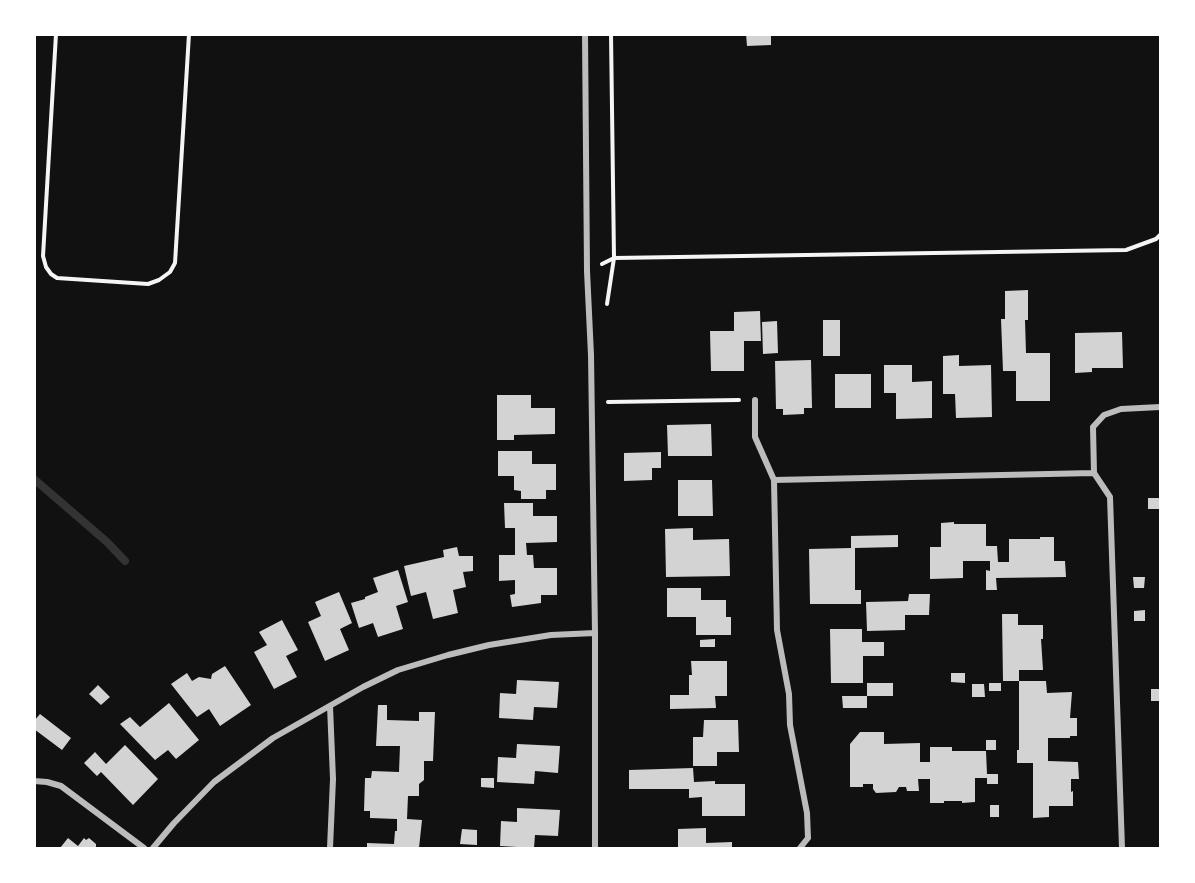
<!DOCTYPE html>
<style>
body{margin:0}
#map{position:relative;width:1195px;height:883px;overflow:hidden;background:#111;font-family:Arial,sans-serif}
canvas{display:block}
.frame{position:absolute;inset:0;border:36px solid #fff;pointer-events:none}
</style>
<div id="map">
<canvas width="1195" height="883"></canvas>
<div class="frame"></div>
</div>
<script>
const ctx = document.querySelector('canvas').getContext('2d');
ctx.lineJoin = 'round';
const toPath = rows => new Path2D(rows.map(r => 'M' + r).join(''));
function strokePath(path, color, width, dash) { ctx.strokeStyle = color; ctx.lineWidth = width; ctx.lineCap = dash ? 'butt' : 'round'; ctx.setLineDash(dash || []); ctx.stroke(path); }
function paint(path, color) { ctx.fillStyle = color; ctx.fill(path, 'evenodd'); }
const stream = toPath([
 [34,479,107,542,125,561]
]);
const building = toPath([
 [746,34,771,34,771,45,747,46],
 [1028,290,1028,320,1025,320,1026,353,1050,353,1050,401,1016,401,1016,371,1003,371,1001,319,1005,319,1005,291],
 [760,311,761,341,744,341,744,371,711,371,710,331,734,331,734,312],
 [823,320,840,320,840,356,823,356],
 [777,321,778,353,763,354,762,322],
 [1122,332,1123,368,1092,368,1092,372,1075,373,1075,333],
 [959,355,959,366,991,365,992,417,956,418,955,394,943,394,943,356],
 [811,360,812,408,804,408,804,414,783,415,783,409,776,409,775,361],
 [884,365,912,365,912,382,932,381,932,418,896,419,896,393,884,393],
 [835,374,871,374,871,408,835,408],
 [497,395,531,395,531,408,555,408,555,434,514,435,514,440,497,440],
 [711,424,712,456,668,456,667,425],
 [498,451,532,451,532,464,556,464,556,490,546,490,546,499,521,499,521,491,514,490,514,476,498,476],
 [661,452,661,468,652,468,652,480,624,481,624,453],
 [678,480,712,480,713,516,678,516],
 [1148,498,1160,498,1160,509,1148,509],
 [504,503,533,503,533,516,557,516,557,542,526,543,527,555,533,555,534,568,557,568,557,595,541,595,541,603,512,607,510,595,515,594,515,580,499,581,499,555,515,555,515,528,505,528],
 [954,522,954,524,986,524,986,546,997,546,998,562,1009,562,1009,539,1040,539,1040,537,1054,537,1054,561,1065,561,1066,577,996,578,997,590,986,590,986,570,990,571,990,561,963,561,963,578,930,579,930,547,941,547,941,523],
 [693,528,693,540,729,539,730,576,666,577,665,529],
 [898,535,898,547,855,548,855,590,861,590,861,604,810,604,809,549,851,548,851,536],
 [457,547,459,556,473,556,473,571,463,572,466,587,453,590,458,613,433,619,426,592,411,596,404,566,444,557,443,550],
 [398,570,408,602,396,606,403,629,378,637,373,623,359,628,351,603,365,599,365,597,378,592,373,578],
 [1133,577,1145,577,1144,588,1134,588],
 [667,588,701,588,701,600,726,600,726,617,731,617,731,635,696,635,696,617,667,617],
 [339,592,352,623,340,629,349,650,325,661,308,622,321,616,315,602],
 [909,594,930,594,929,615,905,615,905,630,867,631,866,602,908,601],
 [1145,610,1145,621,1134,621,1134,611],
 [1002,614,1018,614,1018,625,1043,625,1043,639,1041,639,1043,670,1019,670,1019,681,1046,681,1047,693,1072,692,1070,718,1077,718,1077,736,1070,736,1070,738,1048,738,1048,761,1078,762,1079,779,1071,779,1071,792,1073,791,1073,806,1049,806,1049,817,1033,818,1033,763,1017,763,1017,750,1019,750,1019,681,1003,681],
 [282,620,298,650,286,656,297,677,274,689,254,652,267,645,259,632],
 [830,629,862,629,862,642,884,642,884,656,863,656,863,683,831,683],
 [715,639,715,647,700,647,700,640],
 [691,661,727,661,727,696,715,696,716,708,670,709,670,695,689,695,689,675,692,675],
 [225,666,251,705,220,726,209,709,197,717,171,684,187,673,192,681,199,677,211,679,212,674],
 [951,673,965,673,965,683,951,682],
 [517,680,559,682,557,708,534,707,533,720,499,718,500,693,516,694],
 [867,683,893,683,893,696,867,696],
 [989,683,1001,683,1001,691,989,691],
 [972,684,984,684,985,697,972,697],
 [98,685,110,697,101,705,89,694],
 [1151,689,1160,689,1160,701,1151,701],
 [842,696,867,696,867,708,843,708],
 [169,703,199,740,176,759,168,750,155,760,120,724,130,717,140,727],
 [378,705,387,705,387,720,419,721,419,712,435,712,433,761,424,761,424,780,419,784,419,796,408,796,407,819,422,820,419,848,367,848,367,843,394,844,395,831,397,831,397,819,370,818,370,811,364,811,365,778,371,778,372,771,399,772,400,746,376,746],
 [40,714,71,738,62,750,34,729,34,721],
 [704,720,738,720,739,752,717,752,717,766,693,766,693,737,703,737],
 [860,732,884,732,884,744,920,743,920,762,930,762,930,747,952,747,952,751,986,751,987,774,998,774,998,784,987,784,987,778,975,778,975,802,962,803,962,801,944,801,944,803,930,803,930,779,918,779,919,791,907,791,906,787,899,787,896,792,876,793,873,789,873,784,863,784,863,787,850,787,850,744],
 [986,740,996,740,996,750,986,750],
 [517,744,560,746,558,773,535,771,534,784,497,782,498,757,516,758],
 [125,745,158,779,133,805,101,772,97,776,84,763,95,752,106,764],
 [693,768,694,782,715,781,715,784,745,784,745,816,702,816,702,797,689,798,689,789,629,789,629,770],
 [481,778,494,778,494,788,481,787],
 [990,805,999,805,999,817,990,817],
 [517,808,560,810,558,836,535,835,534,848,500,846,501,821,517,822],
 [706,828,706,843,732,842,732,848,678,848,678,829],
 [462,829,477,830,477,845,460,844],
 [68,838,78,846,84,838,86,840,89,838,96,844,96,848,60,848]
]);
const path = toPath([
 [56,34,43,256,46,267,51,274,57,278,148,284,159,280,170,272,175,263,189,34],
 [602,264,614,258,1126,250,1156,239,1160,235],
 [607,304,614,258,611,34],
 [608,402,739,400]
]);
const minor = toPath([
 [585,34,587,271,591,355,595,633,595,848],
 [755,400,755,437,774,480,777,630,789,694,790,725,807,813,808,838,800,848],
 [774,480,1094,473],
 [330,706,333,779,330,848],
 [34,781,47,782,61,786,144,848],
 [153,848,174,823,214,782,273,738,363,687,398,670,448,655,489,645,551,635,595,633],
 [1122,848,1110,497,1094,473,1093,427,1104,415,1121,409,1160,407]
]);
strokePath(stream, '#333', 8);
paint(building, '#d3d3d3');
strokePath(path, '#f5f5f5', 4);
strokePath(minor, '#bcbcbc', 6);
</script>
